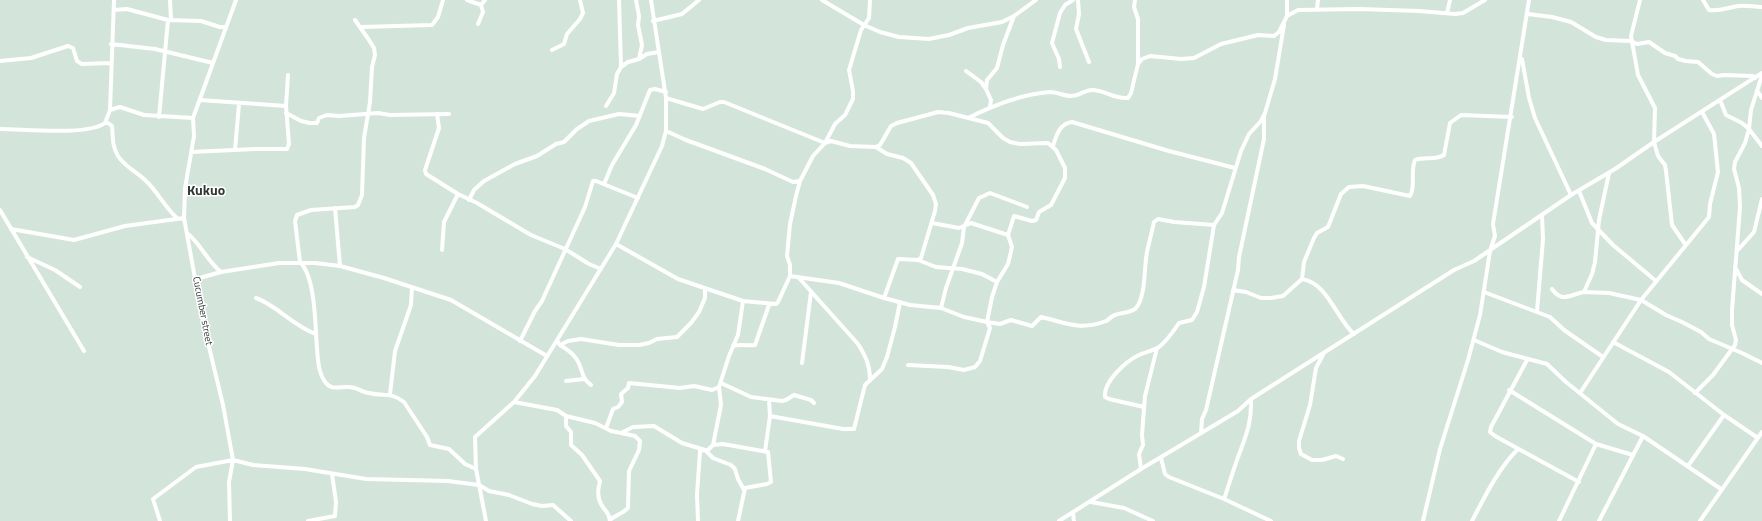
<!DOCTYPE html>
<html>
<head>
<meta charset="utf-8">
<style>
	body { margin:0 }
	canvas { display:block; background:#d3e4db }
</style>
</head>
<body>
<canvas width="1762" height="521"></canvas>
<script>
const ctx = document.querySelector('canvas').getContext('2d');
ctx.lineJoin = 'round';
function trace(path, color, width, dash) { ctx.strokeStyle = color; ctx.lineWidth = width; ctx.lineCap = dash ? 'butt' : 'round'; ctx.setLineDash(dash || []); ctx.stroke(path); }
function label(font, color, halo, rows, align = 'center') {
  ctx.font = font + ' "Titillium Web",sans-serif'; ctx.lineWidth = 3; ctx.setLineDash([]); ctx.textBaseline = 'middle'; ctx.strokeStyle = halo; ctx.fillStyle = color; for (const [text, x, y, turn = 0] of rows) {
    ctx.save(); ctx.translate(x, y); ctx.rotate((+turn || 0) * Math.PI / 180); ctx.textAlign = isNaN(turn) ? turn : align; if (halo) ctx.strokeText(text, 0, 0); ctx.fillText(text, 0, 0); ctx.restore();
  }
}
trace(new Path2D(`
	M170 0 171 20
	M467 0 481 5 485 0
	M619 0 621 67
	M636 0 639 16 638 25 642 45 639 59
	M822 0 864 25 880 32 899 37 929 39 949 35 968 28 1002 22 1014 16 1036 0
	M1078 0 1079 14 1076 29 1089 62
	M1135 0 1134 7 1138 19V64
	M1640 0 1631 36 1638 75 1655 108 1654 142 1658 156 1665 165 1666 171 1672 225 1685 244
	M1703 0 1709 10C1720 12 1728 7 1739 6 1746 5 1754 7 1762 7
	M1317 9 1318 0
	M114 10 127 9 168 20 201 21 220 27H226
	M1447 13 1450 0
	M1528 14 1552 17 1571 22 1596 37 1606 40 1631 41 1637 44 1649 42 1665 53 1675 56 1678 59 1686 61 1698 62 1712 74 1717 76 1724 75 1753 76 1755 78
	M1287 16V0
	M355 20 369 40 374 48 375 55 372 67 370 102 364 138 362 195 358 205 355 207 311 210 297 215 295 221 300 262C316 278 315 326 317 348 318 360 318 373 326 383 332 391 341 386 349 387 356 387 362 392 369 393 384 397 390 391 404 402L427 437 430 445 449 449 465 464 476 469
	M653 21 682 14 699 0
	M478 24 483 12 481 5
	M361 27 432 25 438 17 443 0
	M111 44 155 49 213 63
	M552 50 564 44 567 34 580 19 583 13 580 0
	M1522 59 1529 98 1535 118 1571 195
	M0 61 31 58 68 46 73 48 77 61 82 64 111 63
	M1060 67 1059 59 1052 43 1060 13 1065 5 1073 0
	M966 71 981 82 986 89
	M1758 92 1762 98
	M666 98 703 109 720 102H724L825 143 835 124 845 115 853 99V91L849 70 861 30 869 18 870 0
	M200 100 286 106
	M1720 100 1726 115 1742 123 1749 129 1762 146
	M606 106 614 93 617 74 621 67 628 62 639 59 647 54 659 52
	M990 107 991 100 986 89 987 80 997 68 1003 45 1014 16
	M110 110 114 0
	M286 113 301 121 310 123H317L319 118 327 115 339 116 378 113 390 115 449 114
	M437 114 439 128 425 170 426 174 458 194 477 203 531 235 565 249 589 264 601 269
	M159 117 168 20
	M193 118 236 0
	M968 118C994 105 1021 94 1050 92 1057 92 1064 96 1071 96 1079 96 1085 90 1092 90 1105 90 1113 99 1128 98L1131 93 1138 64 1142 59 1150 56 1181 59 1194 58 1221 44 1258 35 1274 36 1279 32 1287 16 1298 10 1359 9 1419 11 1455 14 1463 13 1485 0
	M105 123H108L112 126C113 137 112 146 118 156 125 167 137 172 146 181 158 192 165 208 178 219
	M0 129C24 129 87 136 105 123L110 110 120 107 144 115 193 118 194 136 185 188 184 218 203 322 223 405 233 460 253 465 305 469 366 479 448 481 479 485 489 491 509 495 532 504 542 506 553 505 571 521
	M666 131 686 140 765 169 793 182 800 181
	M1053 146C1056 136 1060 123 1072 122L1169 151 1235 168
	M876 147 887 154 903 158 911 163 933 195 936 204 935 211 921 258 918 260 898 259 884 298
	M235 150 239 104
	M191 152 255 149H287L289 144 286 106 288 75
	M604 184 612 165 636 125 650 90 655 89 666 92
	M1579 191 1592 223 1613 245 1656 281
	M469 200 474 190 484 181 515 164 537 156 556 144 564 142 577 129 589 121 619 114 640 116
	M335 208 340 266
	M0 210 84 351
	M11 229 74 240 125 226 184 218
	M187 233C201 244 207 261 221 272
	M616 244 678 279 743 301 776 304 778 302 790 276V265L787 256 790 224 796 196 800 181 813 156 825 143 831 141 850 146 876 147 880 145 891 126 897 123 938 112 949 113 988 123 1003 138 1010 142 1020 144 1048 143 1056 150 1065 168V178L1051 205 1039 212 1036 220 1032 221 1014 216 1008 235
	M442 250 444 222 458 194
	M1737 251 1754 232 1762 199
	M27 257 55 270 80 287
	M918 260 936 267 962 269 982 274 997 282
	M1735 267 1742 280 1762 294
	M790 276 839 283 884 298 910 305 941 308 964 317 987 322 1000 324 1011 320 1032 326 1041 317C1067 323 1080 331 1106 321 1109 320 1110 317 1113 316 1120 312 1130 314 1136 308 1146 297 1144 266 1147 252 1149 242 1152 232 1154 222L1158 219 1174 222 1214 225
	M799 278 858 344C865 355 870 365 870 379
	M196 279 221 272 279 263H315L340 266 384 278 451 300 547 356
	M1302 279 1304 262 1314 238 1317 233 1328 227 1341 194 1349 187 1363 186 1410 196C1416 187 1410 171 1415 160 1424 156 1435 161 1444 155L1450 123 1461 115 1512 117
	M1552 289C1562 303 1569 295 1584 292L1592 274 1595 262 1599 220 1609 173
	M1233 290 1246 292 1261 298H1271L1283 296 1302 279C1328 283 1337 320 1354 334
	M1484 292 1550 317 1564 330 1603 357
	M1584 292 1609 293 1641 300 1666 315 1682 322 1701 332 1709 339 1742 353 1762 363
	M256 298C278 306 293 326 316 334
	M941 308 946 288 962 243 964 227 979 198 990 193 1027 207
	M1537 311 1543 239 1542 215
	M1474 340 1502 352 1547 364 1566 382 1618 424 1643 436 1721 489
	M520 341 535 311 542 301 585 207 593 181H596L638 198
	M557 341 560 345 568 341 581 339 619 345H639L649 343 657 339 677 337 691 323 699 312 705 298V289
	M1613 342 1669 372 1724 415 1758 438
	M560 345C565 348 571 352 575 357 583 366 580 378 591 385
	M733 346C741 344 747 346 755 345L769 305
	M1324 353 1316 368 1310 405 1299 441V448L1301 454 1312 460H1322L1336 456 1343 459
	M1527 360 1491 427 1490 432 1495 436 1579 482
	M802 363 811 292
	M908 365 948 367 964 370 975 367 980 361 990 328 987 322 992 297 997 282 1008 264 1012 247 1008 235 971 223 959 228 932 223
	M566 381 584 379
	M721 383 751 397 782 401 786 400 794 395 811 400 814 403
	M1509 390 1596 444 1633 455
	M1580 393 1641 300 1709 217 1710 204 1718 172 1714 134 1702 112
	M1695 393 1713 375 1735 345 1736 340 1732 325V310L1740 207 1739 188 1734 169 1735 162 1745 143 1749 129 1751 110 1762 75
	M390 394 395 351 411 305 412 287
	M514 402 557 410 566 416 595 423 611 431 621 433 633 427 654 426 682 443 705 450H708L713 445 723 444 768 452 771 482 767 484 745 488 738 521
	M1144 407 1109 399 1105 397C1103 382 1126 361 1139 355 1145 352 1153 351 1159 347 1167 341 1173 332 1179 323L1192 320 1197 312 1204 287 1214 225 1222 213 1241 151 1249 134 1261 121 1265 113 1275 79 1284 25
	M566 416V426L571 432V445L582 455 600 481C598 488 597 497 601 504 605 512 609 511 610 521
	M770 416 843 429H854L865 385 882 369 887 357 895 327 900 302
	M606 428 613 409 618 407 622 402 621 394 628 388 629 383 680 388 694 386 712 390 719 387
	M1201 433 1202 419 1206 410 1238 270 1239 257 1264 139V115
	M713 445 721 405 719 387 729 356 738 335 743 301
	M765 451 770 416 769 400
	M1161 458 1165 474 1169 477 1224 499 1271 521
	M1688 466 1724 415
	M1141 469 1139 454 1143 445 1142 435 1145 396 1157 348
	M1224 499C1228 488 1231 477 1235 466 1243 441 1252 428 1251 399
	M1091 502 1124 508 1153 521
	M1073 513 1074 521
	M610 520C615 515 621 515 628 508L629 471 639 450 640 441 635 436 621 433
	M160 521 153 499 196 467 233 460 229 482 230 521
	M308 521 335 516 336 502 332 474
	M486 521 476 469 475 437 514 402 535 376 616 244 662 146 666 131V98L651 0
	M698 521 697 495 700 451 705 450 713 458 731 465 735 469 738 479 744 490
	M1059 521 1141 469 1238 411 1251 399 1454 270 1474 261 1571 195 1615 169 1654 142 1762 73
	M1423 521 1440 449 1468 360 1480 315 1490 251 1495 236 1493 224 1529 0
	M1472 521C1485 496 1498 469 1518 449
	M1559 521 1596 444
	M1599 521 1643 436
	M1700 521 1762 432`), '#fff', 4);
label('10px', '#313734', '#fff', [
	["Cucumber street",202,311,79]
]);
label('bold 14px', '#313734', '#fff', [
	["Kukuo",206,192]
]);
</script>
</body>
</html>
